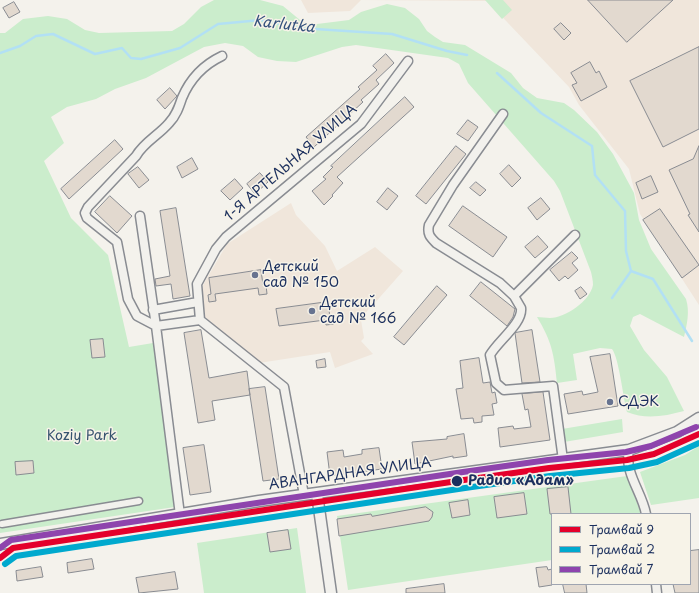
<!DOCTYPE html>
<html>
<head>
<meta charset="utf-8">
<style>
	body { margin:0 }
	#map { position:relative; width:699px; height:593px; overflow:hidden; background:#f4f2ec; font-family:"Playpen Sans",sans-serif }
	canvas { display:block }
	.legend { position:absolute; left:551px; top:513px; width:140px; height:72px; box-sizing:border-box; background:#f7f3e8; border:1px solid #9fa5b1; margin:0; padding:5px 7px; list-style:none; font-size:12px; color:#1b2f5e }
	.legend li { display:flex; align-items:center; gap:8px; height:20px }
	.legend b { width:20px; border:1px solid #9fa5b1 }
</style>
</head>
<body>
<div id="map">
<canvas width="699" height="593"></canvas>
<ul class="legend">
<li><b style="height:5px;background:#e4002b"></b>Трамвай 9</li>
<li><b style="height:5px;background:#00a9ce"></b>Трамвай 2</li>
<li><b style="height:5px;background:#8e44ad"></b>Трамвай 7</li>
</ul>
</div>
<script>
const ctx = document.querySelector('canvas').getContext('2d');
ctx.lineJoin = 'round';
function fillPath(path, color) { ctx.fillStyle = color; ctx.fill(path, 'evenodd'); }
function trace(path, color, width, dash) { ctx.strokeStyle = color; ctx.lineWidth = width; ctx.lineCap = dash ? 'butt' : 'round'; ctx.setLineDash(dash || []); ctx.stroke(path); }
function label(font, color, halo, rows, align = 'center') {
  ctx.font = font + ' "Playpen Sans",sans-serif'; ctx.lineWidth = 3; ctx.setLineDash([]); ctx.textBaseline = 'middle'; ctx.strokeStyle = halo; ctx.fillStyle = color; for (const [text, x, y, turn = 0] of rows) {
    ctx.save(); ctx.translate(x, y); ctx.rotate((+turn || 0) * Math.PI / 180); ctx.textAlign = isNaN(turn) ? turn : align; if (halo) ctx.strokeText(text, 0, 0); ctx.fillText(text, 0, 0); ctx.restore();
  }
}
fillPath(new Path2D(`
	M301 0H699V305L640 214 629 169 579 105 569 87 487 1 361 0 350 11 308 13Z
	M291 203 296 215 325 246 337 271 375 247 403 271 373 305 372 304 361 320 364 338 361 341 373 354 335 368 330 352 259 363 205 317 203 303V285L227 244Z`), '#f0e6db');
fillPath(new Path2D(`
	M214 0H260L283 6 300 20 309 25 349 20 361 12 387 4 405 8 419 19 427 31 435 37 443 42 465 45 511 73 523 88 537 98 564 103 574 110 597 132 613 154 634 193 639 220 651 249 686 299C690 312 687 324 684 337L640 314 633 317 630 326 644 350 667 377 684 411C665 416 646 420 627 412 623 397 619 358 612 349L600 348 573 354 577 380 557 383C554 354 552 342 537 317 541 317 546 318 550 318 565 318 590 301 593 285 593 281 592 276 591 272L560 191 554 181 468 83 459 64 448 58 356 45 342 47 296 62 277 61 258 57 243 46 225 43 204 47 146 78 115 89 96 99 67 107 51 117 64 143 44 161 71 218 108 255 129 347 153 343 175 507 0 533V33H5L23 19 48 16 67 19 85 30 99 33 172 31 184 24 201 7Z
	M485 0H503L512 10 502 19Z
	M622 419 623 432 564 442 562 429Z
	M699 446V498L651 505 640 472 685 455Z
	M627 476 641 514H552V560L348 590 337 516Z
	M297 528 306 593H204L197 543Z`), '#cbedcc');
trace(new Path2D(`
	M0 53 20 46 36 36 53 34 95 54 122 48 131 58 141 59 180 48 218 24 261 20 300 28 392 34 447 51 467 55
	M497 73 541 113 592 146 595 175 625 211 626 251 631 271 653 279 692 341
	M612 298 631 271`), '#b2e0f4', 2.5);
const building = new Path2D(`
	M588 0H673L627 42Z
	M14 2 20 12 9 18 3 8Z
	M561 23 571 33 564 40 554 29Z
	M699 47V129L663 147 630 81Z
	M386 54 394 63 376 80 379 84 361 100 363 102 314 147 306 137 360 89 358 87 377 70 373 66Z
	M590 62 596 73 599 71 607 87 581 101 572 85 577 83 571 73Z
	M170 88 177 96 165 109 157 100Z
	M405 97 414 107 337 177 343 183 332 195 333 196 324 205 312 191 326 179 323 177 333 167 331 166Z
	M468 120 478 127 468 141 457 134Z
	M115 140 123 149 69 199 61 189Z
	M456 146 466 154 426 204 416 196Z
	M699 146V232L688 215 690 214 669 170 693 159Z
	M192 158 198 169 182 178 177 167Z
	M509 165 521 178 512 187 500 174Z
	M138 167 149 180 139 188 128 174Z
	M260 173 268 182 255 194 247 184Z
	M651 176 658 192 642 199 636 183Z
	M235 179 243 188 230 200 221 191Z
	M476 182 486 190 480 196 470 188Z
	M388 188 398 196 387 210 377 202Z
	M110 196 132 216 117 233 95 212Z
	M541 198 550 209 537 220 528 208Z
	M463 206 507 237 493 257 449 226Z
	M176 208 190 296 173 299 171 284 156 286 155 279 170 276 160 211Z
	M660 209 699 265 682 278 643 220Z
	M538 236 548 247 535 258 525 247Z
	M572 252 578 258 572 263 578 270 568 279 565 276 559 281 550 270Z
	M261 270 263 285H266L267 294 259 295 258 288 215 294 216 301 209 302 208 295 211 294 209 278Z
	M481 282 515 309 513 317 507 326 470 296Z
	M437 286 447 295 404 345 394 337Z
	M581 287 587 294 580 299 575 291Z
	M328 302 330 318 333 317 334 324 326 325 325 320 279 326 276 309Z
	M201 330 209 378 247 371 250 395 212 401 215 420 198 423 184 333Z
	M532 330 540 382 522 383 515 333Z
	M103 339 105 357 92 358 90 340Z
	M610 354 618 406 568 414 564 394 582 391 583 395 598 392 590 357Z
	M479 358 483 383 490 382 492 393 495 392 497 403 492 404 494 415 482 416V422L474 423 473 418 461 419 456 389 463 388 460 361Z
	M325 359 326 367 317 368 316 361Z
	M265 387 279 479 263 481 249 389Z
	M543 392 550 440 500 447 498 428 513 426 514 429 531 427 528 409 525 410 522 394Z
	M464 434 467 456 453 458V456L415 464 412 442 447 439V437Z
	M204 445 211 492 190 495 183 448Z
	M379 448 382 469 330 476 327 452 343 450 344 457 362 454V450Z
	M33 461 34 473 16 475 15 462Z
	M568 487 571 514H550L547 489Z
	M524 493 527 514 497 518 494 497Z
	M468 500 470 515 452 518 449 503Z
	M426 507 433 512 432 517 429 521 339 536 337 519 371 514 372 516Z
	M288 530 291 549 270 552 267 533Z
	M699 550V593H675L673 584H690V551Z
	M92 559 94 569 68 573 67 563Z
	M41 567 43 577 17 581 16 571Z
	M547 567 548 570 552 569V585L539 587 536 568Z
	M175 572 178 589 139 593 136 578Z
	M444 584 445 593H406V589Z
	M563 584H586L587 593H565Z`);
fillPath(building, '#e2d9cf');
trace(building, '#898c92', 1);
const pedestrian = new Path2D(`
	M2 524 139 501`);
const minor = new Path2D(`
	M222 56C203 65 190 79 182 98 179 107 176 116 169 123 159 135 144 142 136 156L88 207 85 213 87 218 117 242 128 299 137 316 156 326 200 320 197 284 216 249 226 237 361 124 408 61
	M503 114 453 185 429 225C427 234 430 237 436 243L500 283 514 296 521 308C523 323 498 341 490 355L496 383 504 390 553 386 563 460
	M140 216 156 326 180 515
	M514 296 575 235
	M153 310 198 302
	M200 320 284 387 304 495
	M629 450C624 473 642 492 646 514
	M656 584 657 593`);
const tertiary = new Path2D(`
	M317 494 331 593
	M0 544 259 501 629 450 677 432 699 418`);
trace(pedestrian, '#898c92', 9);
trace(minor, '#898c92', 11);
trace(tertiary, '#898c92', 13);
trace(pedestrian, '#f2f1ed', 6);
trace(minor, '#f2f1ed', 8);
trace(tertiary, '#f2f1ed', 10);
trace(new Path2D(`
	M0 558 13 548 464 480 549 468 627 460 654 454 699 434`), '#e4002b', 6);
trace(new Path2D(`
	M5 564 16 556 465 488 550 476 629 468 657 462 699 443`), '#00a9ce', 6);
trace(new Path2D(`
	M0 548 11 540 463 472 548 460 626 452 651 446 696 427`), '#8e44ad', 6);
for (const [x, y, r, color] of [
	[255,275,4,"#677390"],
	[312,311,4,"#677390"],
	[610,402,4,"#677390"],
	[457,481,6,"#1b2f5e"]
]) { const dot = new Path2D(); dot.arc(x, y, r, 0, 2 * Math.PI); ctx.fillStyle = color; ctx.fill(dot); trace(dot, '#f7f3e8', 1.5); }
label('14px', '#1b2f5e', '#f7f3e8', [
	["1-Я АРТЕЛЬНАЯ УЛИЦА",291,163,-41],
	["АВАНГАРДНАЯ УЛИЦА",350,474,-8]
]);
label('14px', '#1b2f5e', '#f7f3e8', [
	["Детский",263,267],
	["сад № 150",263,283],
	["Детский",320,303],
	["сад № 166",320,319],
	["СДЭК",618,402]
], 'left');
label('14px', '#37546f', '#f7f3e8', [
	["Koziy Park",82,436]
]);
label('bold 14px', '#1b2f5e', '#f7f3e8', [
	["Радио «Адам»",468,481]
], 'left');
label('italic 15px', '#34517d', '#f7f3e8', [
	["Karlutka",284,25,6]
]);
</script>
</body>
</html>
